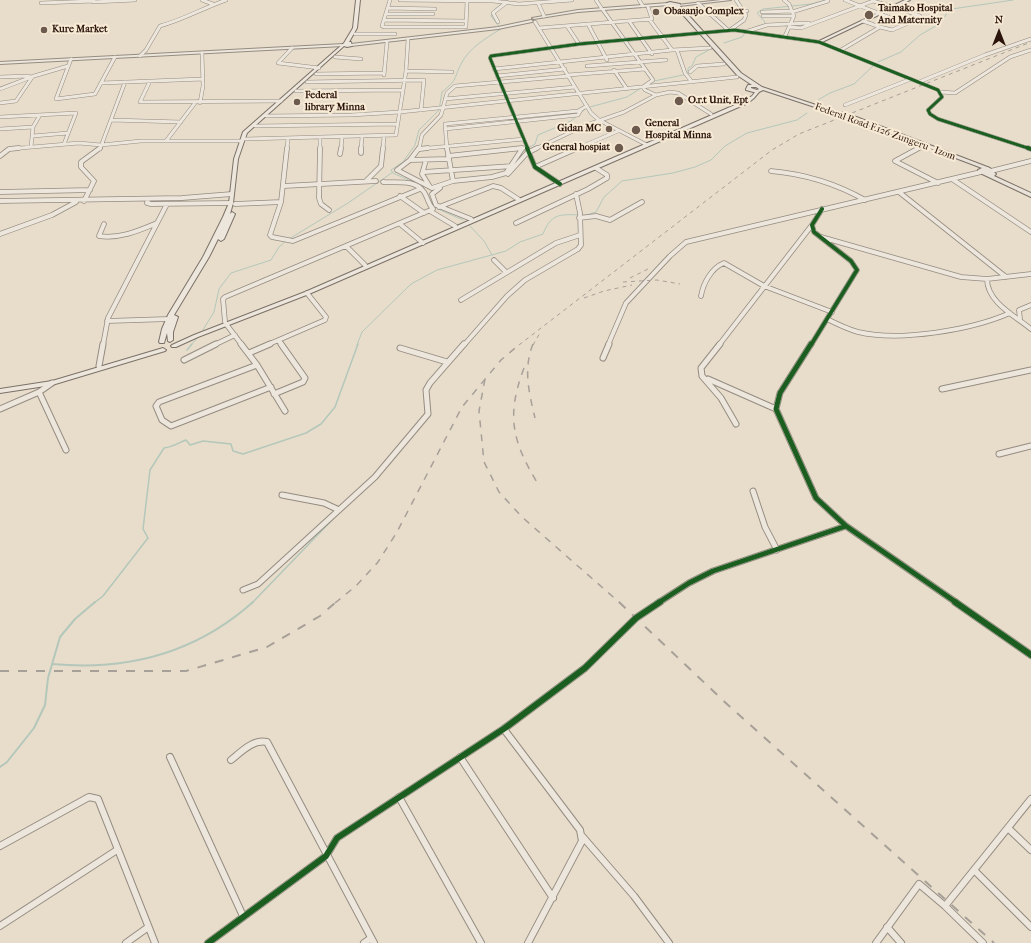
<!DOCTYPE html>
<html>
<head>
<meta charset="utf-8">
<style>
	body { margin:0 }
	#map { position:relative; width:1031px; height:943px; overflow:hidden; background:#e8ddcb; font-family:"IM FELL French Canon",serif }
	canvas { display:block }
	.north { position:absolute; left:979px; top:12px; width:40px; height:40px; -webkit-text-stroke:3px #f8ebd5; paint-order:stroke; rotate:0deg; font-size:11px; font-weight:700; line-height:16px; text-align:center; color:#2b140b }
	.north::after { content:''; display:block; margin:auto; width:14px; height:18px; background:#2b140b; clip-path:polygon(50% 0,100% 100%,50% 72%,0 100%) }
</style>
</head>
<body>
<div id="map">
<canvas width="1031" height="943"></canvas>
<div class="north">N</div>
</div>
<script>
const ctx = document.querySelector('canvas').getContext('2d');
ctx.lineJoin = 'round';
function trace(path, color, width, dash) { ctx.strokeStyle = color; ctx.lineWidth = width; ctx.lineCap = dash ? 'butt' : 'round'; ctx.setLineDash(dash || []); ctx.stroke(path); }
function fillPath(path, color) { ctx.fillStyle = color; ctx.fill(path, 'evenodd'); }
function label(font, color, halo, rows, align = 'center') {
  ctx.font = font + ' "IM FELL French Canon",serif'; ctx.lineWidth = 4; ctx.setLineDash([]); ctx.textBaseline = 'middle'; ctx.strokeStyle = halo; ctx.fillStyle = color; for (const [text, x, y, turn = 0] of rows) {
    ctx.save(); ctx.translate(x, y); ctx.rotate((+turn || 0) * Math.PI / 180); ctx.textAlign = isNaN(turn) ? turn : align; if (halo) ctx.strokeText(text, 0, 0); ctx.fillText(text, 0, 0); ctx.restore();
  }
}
trace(new Path2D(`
	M764 25 765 22 757 13 763 9 811 4 826 0
	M751 29 761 25
	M724 43 742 37 745 33
	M878 62 901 52 920 35 941 23 947 13 952 9 1013 0
	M654 81 688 74V68L692 66 696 57 709 50
	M818 100 830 93 854 84 873 66
	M590 107 627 97 641 88
	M518 161 523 151 535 144 538 135 571 121 585 109
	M415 183 393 173 391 170 403 162 415 145 419 130 439 110 442 92C458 79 453 80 461 64 469 48 486 38 501 29L491 16 495 9 507 0
	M422 187 427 193
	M431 202 438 209 463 220
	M583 216 596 212 604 197 622 181 673 173 695 167 711 160 725 146 747 133 797 120 807 113
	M470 226 484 241 492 255
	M289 239 348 203 393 172
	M201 333 214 312 219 289 231 273 271 260 279 247 286 241
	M191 345 199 336
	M357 345 362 332 411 284 437 270 506 251 520 242 543 234C551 214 559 214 579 215`), '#b3c7ba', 1);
trace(new Path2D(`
	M187 350 192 344
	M94 603 103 596 148 538 143 529 150 470 164 448C173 447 178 443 186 440L190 445 203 441 231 444 233 451 243 454 306 433 321 424 335 407 358 344
	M252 603 334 518`), '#b3c7ba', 1.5);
trace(new Path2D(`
	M52 664C127 671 196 653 253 602
	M0 767 7 762 34 728 45 705 48 678 60 637 75 619 95 602`), '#b3c7ba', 2);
const minorFar3 = new Path2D(`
	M202 0 213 4
	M390 0 382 26 384 27H466L467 1
	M400 0 493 1 519 4 572 0
	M596 0 602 9
	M639 0 643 6
	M784 0 789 4 794 16 785 36
	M845 0 906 24 892 30 880 27
	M93 2 135 0
	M41 3 94 1
	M538 3 544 16
	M698 3 728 30
	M895 7 920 16 906 24
	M388 8 435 9
	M603 10 653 80 643 87 645 90 656 95
	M762 12 792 11
	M792 12 828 1
	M386 14H433
	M710 15 747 11
	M763 16H794
	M649 19 672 50
	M384 20 465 21
	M629 21 652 54
	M498 22 493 13 507 2
	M535 22 591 113 599 120 647 145
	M588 24 607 60
	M567 26 579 44
	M790 27 801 28 873 1 894 7
	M539 28 652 19 648 7
	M730 30 744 20 746 15 736 0
	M748 31 767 25 809 23
	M355 34H395
	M292 48 278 63 319 68
	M677 50 685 73 692 82
	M841 50 880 27 863 21
	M140 56 146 50 160 26C183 20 203 8 226 0
	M335 57 361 59
	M71 59 56 99 95 94 115 57
	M587 66 666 60
	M494 69 672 50 710 48
	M614 70 627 89
	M406 71 452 72
	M690 72 697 66 724 64
	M316 74 384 73
	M384 75 387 42
	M568 75 645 69
	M497 76 565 69
	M0 77 29 76
	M150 81 140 102 281 101
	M307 82 424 80 421 110
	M919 82 985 55 1031 39
	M102 83 203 79
	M0 89 34 76 68 66
	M296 91 403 90
	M940 92 955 93 1010 57 1031 50
	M445 99 575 87
	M0 103 16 101 33 76
	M200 103 203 86 202 53
	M845 105 911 79
	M266 116 351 115 400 112 737 77
	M0 117 76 113 64 144
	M111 120 181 122
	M255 126 398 124
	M33 127 40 115
	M0 129 33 127 31 147
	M445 129 578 115 581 110
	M33 136 68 133
	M245 139 396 135 406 71 408 40
	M166 141 195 103
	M9 149 79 143 101 145 141 141H241
	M100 149 125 82
	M287 149 288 138
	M320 149V138
	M341 149 342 137
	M361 149 362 137
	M383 149 384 136
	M419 149 524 139
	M419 149 422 135 441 115 447 93 455 86 569 76
	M447 149 445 124 578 111 587 106
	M513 149 524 148
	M528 149 490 58 491 56 579 44 734 30 819 42 938 90 942 97 928 110 930 114 938 119 1031 149
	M535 149 584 126 624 112 656 95 670 92 678 93 711 114
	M576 149 618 131
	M917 149 921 147`);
const minorFar2 = new Path2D(`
	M287 148 281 202 270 235 272 237 293 241 420 189
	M320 148 319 198 321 204 329 210
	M419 148 410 160 397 170 432 188 453 181 492 177 506 173 522 149
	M447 148 453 181
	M527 148 535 167 560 184
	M919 148 895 161 938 183
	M1028 148 1031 149
	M419 149 428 148
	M361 153V148
	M340 154 341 148
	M0 156 9 149 19 148
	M448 156 522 148
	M410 160 448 159
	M426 160 422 174 430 187
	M535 167 578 148
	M771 171C805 174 835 183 865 200
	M991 171 1031 161
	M424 172 513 166
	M508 174 527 153 537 148
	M952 179 1031 232
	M366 181 381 166 383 148
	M284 186 376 181
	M440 188 432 194 436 205 471 219
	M0 192 90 190
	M899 192 1006 277
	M400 196 424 213
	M148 199 147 203 151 204 231 203
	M0 201 182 198 232 194
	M84 201 94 181 81 167V162L100 148
	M235 204 281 202
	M439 207 493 186 501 188 518 199
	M430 211 455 226
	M579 218 596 216 610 220 642 202
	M516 223 588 189 607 178V175L596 168
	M104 224 99 236C120 239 138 231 157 223
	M400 224 423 243
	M0 234 52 215 76 202
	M821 237 961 277 987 279 1031 274
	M346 246 365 265
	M494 260 506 272
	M987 279C987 302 1015 316 1031 329
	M701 296C703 284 711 268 724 263L764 286 832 312
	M461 300 556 243 580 235
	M827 319C837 324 847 329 858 332 900 342 971 330 1010 313
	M1020 319 1019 310 1031 305
	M107 321 169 319
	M225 322 223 299 225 297 433 209C428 204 428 198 424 192 415 179 397 183 383 182
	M226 324 242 345
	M279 341 282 345
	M103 345 108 318 167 204
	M214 345 235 335
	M267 345 325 320 326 317 307 293
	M464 345 507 296 525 280 578 249 581 245 580 213 576 194
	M608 345 626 303 670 256 686 242 981 172
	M719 345 812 225
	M811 345 857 270 851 261 814 232 812 225 822 209`);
const minorFar1 = new Path2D(`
	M241 344 257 365 285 411
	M720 344 701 368 702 376 721 398 736 424
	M811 344 780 393 776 409 816 498 846 526 957 603
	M400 348 447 362
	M249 353 270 344
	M603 358 609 344
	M184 360 216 344
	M257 365 159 402 156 406 162 420 171 426 271 387
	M99 366 103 344
	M708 379 776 409
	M942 389 1031 370
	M39 392 66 450
	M274 394 303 382 305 378 281 344
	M0 409 39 392 52 383
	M999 454 1031 446
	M753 491 765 527 777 550
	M282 495 324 503 339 510
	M243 590 258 584 375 477 428 414 426 390 430 383 464 344
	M658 603 689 583 713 571 846 526`);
const minor = new Path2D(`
	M955 602 1031 655
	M505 728 506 732 580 830 582 841 528 943
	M170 757 243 916
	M460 757 553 898
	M231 760C241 752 253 739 267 742L374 943
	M399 797 481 943
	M1008 828 1031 850
	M582 836 634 896 669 943
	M0 846 89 797 98 799 155 943
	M974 870 1031 927
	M945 906 1031 799
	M0 926 117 850
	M887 927 901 943
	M126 943 147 928
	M208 943 326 856 337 838 505 728 585 668 636 618 660 602
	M364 943 371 938
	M876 943 919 884 945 906 983 943`);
const tertiary = new Path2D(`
	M721 0H731L679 6 677 5Z
	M668 3 669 5 578 12 534 19 532 18 578 10Z
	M531 20 533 21 532 22 498 29 351 46 349 45 351 44 498 27Z
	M344 44 345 45 343 46 0 64V62Z`);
const secondary = new Path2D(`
	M356 0H360L357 28 349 42H351L352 46 347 47 344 46 247 133 238 159 233 203 230 214 232 212 235 214 224 239 221 241 218 239 225 225 209 257 174 315 178 317 173 332V340L170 342 168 341 167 333 164 343H160L159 342 162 329 168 315 203 257 223 217 229 203 234 159 243 132 344 43 353 28Z
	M905 0H910L820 43 817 42Z
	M756 91 759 92 754 98 748 103 309 294 198 337 176 347H172L171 346 172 345 194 335 305 292 744 101 752 96Z
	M163 348 166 350 165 351 52 385 0 393V389L52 381Z`);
const primary = new Path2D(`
	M670 2 680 4V6L741 73 762 87 843 114 839 115 763 90 757 93 746 90V89L748 85H752L737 75 676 7H670L667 5V3ZM751 87H756L759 89 757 90 751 88Z
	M847 115H851L990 168 996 174 994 176 1031 193V197L978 172V170L982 168 847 117Z`);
trace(minorFar3, '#958c81', 4);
trace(minorFar2, '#958c81', 5.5);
trace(minorFar1, '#958c81', 7);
trace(minor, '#958c81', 8);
trace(tertiary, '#958c81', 2);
trace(secondary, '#7b7167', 2);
trace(primary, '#7b7167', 2);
trace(minorFar3, '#ece6dd', 3);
trace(minorFar2, '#ece6dd', 4);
trace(minorFar1, '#ece6dd', 5);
trace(minor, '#ece6dd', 6);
fillPath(tertiary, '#ece6dd');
fillPath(secondary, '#ece6dd');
fillPath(primary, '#e8e2d8');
trace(new Path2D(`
	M630 278 648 269
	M623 282 657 280 680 284
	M584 298 604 291 632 285
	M519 345 772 150 799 134 1031 42
	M533 345 540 333`), '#a7a098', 1, [4, 4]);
trace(new Path2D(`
	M533 344C523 369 529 393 535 418
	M524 368C506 416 512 441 538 484
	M485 379 479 411 484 462 499 492 522 517 620 603
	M335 603 356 586 378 562 397 532 462 407 501 360 520 344`), '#a7a098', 1.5, [7, 7]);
trace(new Path2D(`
	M619 602 728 705 994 943
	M0 671H186L267 647 320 616 336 602`), '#a7a098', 2, [9, 9]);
const primaryBridge = new Path2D(`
	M841 114 849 116`);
trace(primaryBridge, '#7b7167', 5.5, []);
trace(primaryBridge, '#e8e2d8', 4.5);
trace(new Path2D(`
	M528 149 490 58 491 56 579 44 734 30 819 42 938 90 942 97 928 110 930 114 938 119 1031 149`), '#1b5e20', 3);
trace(new Path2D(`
	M527 148 535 167 560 184
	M1028 148 1031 149
	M811 345 857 270 851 261 814 232 812 225 822 209`), '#1b5e20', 4);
trace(new Path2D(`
	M811 344 780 393 776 409 816 498 846 526 957 603
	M658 603 689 583 713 571 846 526`), '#1b5e20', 5);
trace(new Path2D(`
	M955 602 1031 655
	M208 943 326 856 337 838 505 728 585 668 636 618 660 602`), '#1b5e20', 6);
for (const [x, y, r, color] of [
	[656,12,4,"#6d5a4e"],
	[869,15,5,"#6d5a4e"],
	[44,30,4,"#6d5a4e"],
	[679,101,5,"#6d5a4e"],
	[297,102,4,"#6d5a4e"],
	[609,129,4,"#6d5a4e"],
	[636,130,5,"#6d5a4e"],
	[619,148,5,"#6d5a4e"]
]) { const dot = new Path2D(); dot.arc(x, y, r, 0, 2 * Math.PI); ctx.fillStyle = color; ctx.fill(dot); trace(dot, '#f8ebd5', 1.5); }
label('bold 10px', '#2b140b', '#f8ebd5', [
	["Taimako Hospital",878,9],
	["And Maternity",878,21],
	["Obasanjo Complex",664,12],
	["Kure Market",52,30],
	["Federal",305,96],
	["library Minna",305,108],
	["O.r.t Unit, Ept",688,101],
	["General",645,124],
	["Hospital Minna",645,136],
	["Gidan MC",601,129,"right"],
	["General hospiat",610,148,"right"]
], 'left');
label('10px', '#2b140b', '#f8ebd5', [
	["Federal Road F.126 Zungeru - Izom",885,132,20]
]);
</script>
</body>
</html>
